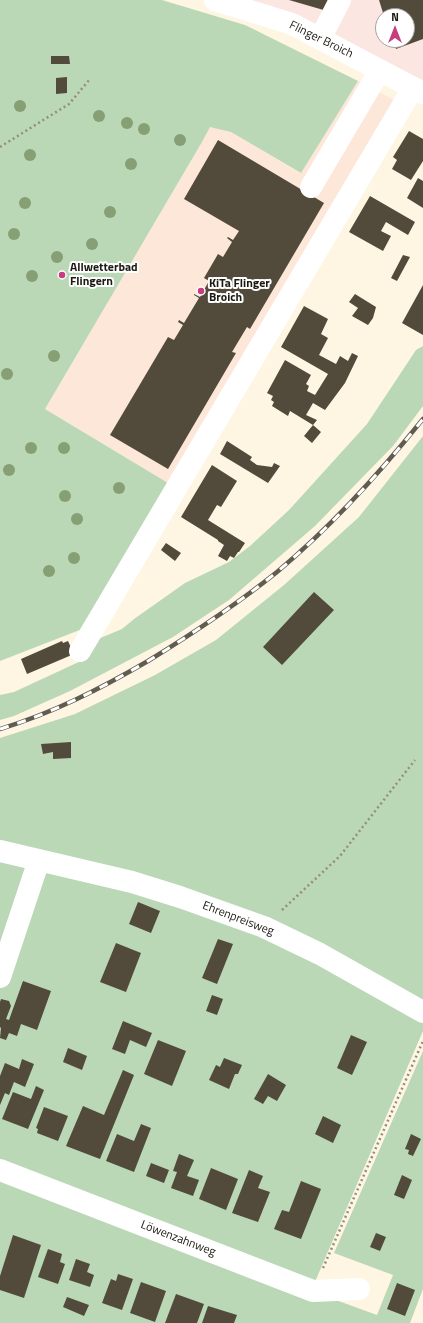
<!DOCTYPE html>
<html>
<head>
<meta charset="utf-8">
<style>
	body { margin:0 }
	#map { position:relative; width:423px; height:1323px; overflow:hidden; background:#fef5e2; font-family:"Titillium Web",sans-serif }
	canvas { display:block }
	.north { position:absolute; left:375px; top:8px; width:40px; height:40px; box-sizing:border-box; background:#fff; border:1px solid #a5a3a1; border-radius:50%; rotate:0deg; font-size:11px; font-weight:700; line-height:16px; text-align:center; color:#1d1a13 }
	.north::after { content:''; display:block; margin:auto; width:14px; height:18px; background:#c43e81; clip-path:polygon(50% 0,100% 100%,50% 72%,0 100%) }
</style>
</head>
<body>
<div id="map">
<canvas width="423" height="1323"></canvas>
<div class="north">N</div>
</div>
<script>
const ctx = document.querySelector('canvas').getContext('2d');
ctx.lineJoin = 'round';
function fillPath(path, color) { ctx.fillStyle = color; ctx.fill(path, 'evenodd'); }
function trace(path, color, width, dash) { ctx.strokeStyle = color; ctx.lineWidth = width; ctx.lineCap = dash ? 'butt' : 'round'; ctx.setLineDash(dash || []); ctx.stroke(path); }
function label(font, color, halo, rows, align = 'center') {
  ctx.font = font + ' "Titillium Web",sans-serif'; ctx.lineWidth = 4; ctx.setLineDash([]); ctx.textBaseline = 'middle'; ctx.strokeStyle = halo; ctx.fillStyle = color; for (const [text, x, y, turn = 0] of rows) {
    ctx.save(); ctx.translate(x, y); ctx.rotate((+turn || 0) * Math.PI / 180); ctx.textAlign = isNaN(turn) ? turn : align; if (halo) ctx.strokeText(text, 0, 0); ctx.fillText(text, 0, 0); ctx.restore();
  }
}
fillPath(new Path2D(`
	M246 0H423V83ZM383 16H407V40H383Z`), '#fbe6e2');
fillPath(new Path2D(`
	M358 81 398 102 173 486 45 409 202 142 210 126 231 132 300 173Z`), '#fce7d8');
fillPath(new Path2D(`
	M0 0H162L245 25 358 81 301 173 231 132 210 127 202 142 45 409 173 486 90 626 0 661Z
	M423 346V406L393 446 315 526 229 600 173 637 70 691 14 716 0 720V695L14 692 83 660 91 642 122 629 134 619 185 583 229 562 250 546 289 510 367 424 416 350Z
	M423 436V1007L319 947 0 847V738L75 714 155 675 216 640 284 585 359 517Z
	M0 854 245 925 423 1021V1031L311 1291 377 1315 393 1275 334 1253 423 1051V1289L410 1323H0Z`), '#bad8b6');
fillPath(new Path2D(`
	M289 0H330L327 11Z
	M379 0H423V39L396 49 393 40H407V16H384Z
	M51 56H69L70 64H51Z
	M67 77V93L56 94V78Z
	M409 131 423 139V161L411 180 392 169 397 160 393 157Z
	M218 140 324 203 250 329 247 327 232 352 236 353 168 469 110 435 168 337 174 340 183 325 178 322 179 320 184 323 199 298 194 295V294L200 297 209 281 204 278 218 254 223 257 232 242 227 238 228 237 233 240 239 231 184 199Z
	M418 178 423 181V208L407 198Z
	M370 196 415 222 408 235 386 222 381 231 391 236 383 251 349 232Z
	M403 255 410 257 397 281 391 278Z
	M423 285V335L402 323Z
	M355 294 376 307 373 318 368 325 352 316 358 308 349 302Z
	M304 306 328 319 321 334 328 338 319 355 336 364 340 356 348 361 352 353 358 356 345 383 325 410 313 403 306 415 317 420 313 425 321 432 312 443 304 436 313 425 290 411 288 416 272 406 274 402 271 400 273 396 267 393 285 360 311 375 306 384 309 386 307 391 315 395 328 374 281 347Z
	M227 441 252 457 250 460 257 465 272 467 274 463 280 466 268 483 220 454Z
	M212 465 237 481 221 507 217 505 208 520 245 543 239 552H238L234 558 230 556 227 561 218 556 224 545 218 541V540L181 517Z
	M166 543 181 553 175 561 161 550Z
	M314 592 334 610 282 665 263 647Z
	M62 641 63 643 68 641 74 654 27 674 21 659Z
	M71 742V758L53 759V752L43 754 41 744Z
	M138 902 160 911 151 933 129 924Z
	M218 939 233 944 217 984 202 978Z
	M116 943 141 953 126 992 100 982Z
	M23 981 51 991 37 1030 21 1024 17 1036 9 1033 6 1040 0 1038 1 1028 0 1027V1002L1 999 9 1001 11 1006 6 1019 9 1020Z
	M212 995 223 999 217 1015 206 1011Z
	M123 1021 152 1033 146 1047 130 1040 125 1054 112 1049Z
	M351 1035 367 1042 352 1075 337 1068Z
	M158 1040 186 1051 172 1086 144 1074Z
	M68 1048 87 1056 82 1070 63 1062Z
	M224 1058 242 1065 238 1074H235L229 1089 209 1080 216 1065 220 1067Z
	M22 1059 34 1064 25 1087 14 1082 9 1095 5 1093 0 1105V1076L5 1063 19 1069Z
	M123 1070 134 1075 100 1159 66 1146 83 1106 104 1115Z
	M268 1074 286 1085 277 1101 268 1096 263 1104 254 1099Z
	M36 1086 44 1090 28 1129 2 1119 13 1092 31 1099Z
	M44 1107 68 1116 58 1141 37 1133 38 1129 36 1128Z
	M323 1116 341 1125 333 1143 315 1134Z
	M141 1124 151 1128 134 1172 106 1161 117 1134 134 1141Z
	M411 1134 421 1139 413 1156 408 1154 409 1150 405 1149Z
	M179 1154 194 1160 187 1176 199 1180 193 1196 171 1188 177 1172 173 1171Z
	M151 1163 169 1170 164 1183 146 1176Z
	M211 1168 238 1179 226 1210 199 1199Z
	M249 1170 263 1176 258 1188 270 1192 258 1222 232 1213Z
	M402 1175 412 1180 404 1199 394 1195Z
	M301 1181 321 1189 301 1239 274 1229 282 1210 289 1212Z
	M376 1233 386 1237 380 1251 370 1247Z
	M13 1235 41 1245 24 1298 0 1290V1276Z
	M48 1249 62 1254 60 1262 65 1264 58 1284 38 1277Z
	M76 1259 90 1264 87 1272 94 1275 90 1287 69 1280Z
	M118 1274 133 1279 122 1310 102 1303 111 1279 116 1281Z
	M141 1282 166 1291 155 1322 130 1313Z
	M397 1283 415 1290 405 1316 387 1309Z
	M176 1294 204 1304 197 1323H165Z
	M67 1297 89 1305 84 1316 63 1307Z
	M208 1306 237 1315 234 1323H202Z`), '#524a3b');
trace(new Path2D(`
	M0 147 69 104 90 79
	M282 910 340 856 415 760
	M323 1268 423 1041`), '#948e80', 2.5, [2, 3]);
trace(new Path2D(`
	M215 0 292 24 423 93
	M320 39 340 0
	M311 187 380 70
	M80 651 413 88
	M0 851 132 882 180 897 264 927 320 954 423 1012
	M0 977 39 860
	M0 1170 313 1291 359 1289`), '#fff', 22);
const rail = new Path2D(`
	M0 729C53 713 100 689 148 661 192 634 236 605 277 572 331 527 379 474 423 419`);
trace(rail, '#605c51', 4.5);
trace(rail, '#fff', 3, [9]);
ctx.fillStyle = '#869f75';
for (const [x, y] of [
	[20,106],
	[99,116],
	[127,123],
	[144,129],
	[180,140],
	[30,155],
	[131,164],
	[25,203],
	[110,212],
	[14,234],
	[92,244],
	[57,257],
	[32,276],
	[54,356],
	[7,374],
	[31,448],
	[64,448],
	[9,470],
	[119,488],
	[65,496],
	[77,519],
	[74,558],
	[49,571]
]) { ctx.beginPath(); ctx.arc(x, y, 6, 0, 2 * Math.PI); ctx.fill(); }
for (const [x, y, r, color] of [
	[62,275,4,"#c43e81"],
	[201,291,4,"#c43e81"]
]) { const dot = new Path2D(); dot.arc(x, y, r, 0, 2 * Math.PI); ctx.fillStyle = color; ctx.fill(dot); trace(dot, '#fff', 1.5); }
label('12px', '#1d1a13', '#fff', [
	["Flinger Broich",321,40,26],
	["Ehrenpreisweg",238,919,21],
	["Löwenzahnweg",178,1239,21]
]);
label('bold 12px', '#1d1a13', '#fff', [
	["Allwetterbad",70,268],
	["Flingern",70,282],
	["KiTa Flinger",209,284],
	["Broich",209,298]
], 'left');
</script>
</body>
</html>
